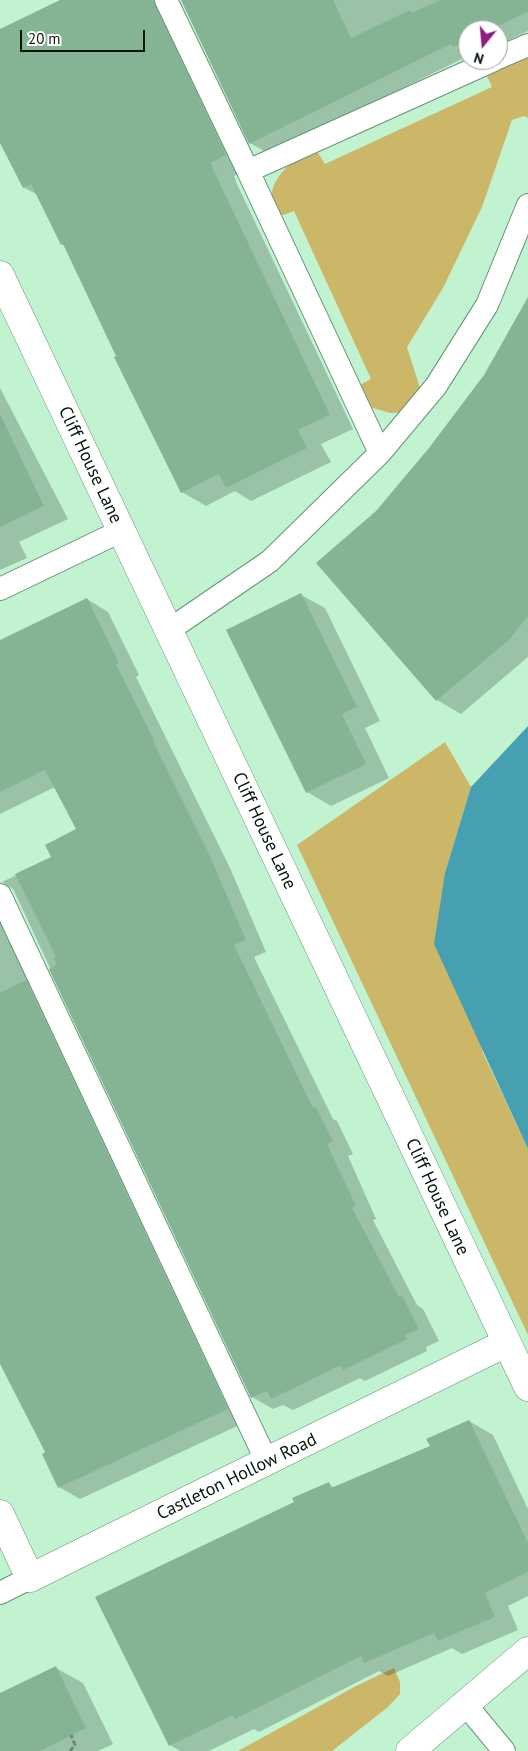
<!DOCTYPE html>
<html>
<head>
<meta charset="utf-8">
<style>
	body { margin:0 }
	#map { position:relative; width:528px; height:1751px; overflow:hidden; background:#c1f3d0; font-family:"PT Sans",sans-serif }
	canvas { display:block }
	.north { position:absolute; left:458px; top:20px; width:50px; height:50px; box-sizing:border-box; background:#fff; border:1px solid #9ba29d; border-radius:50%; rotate:197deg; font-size:14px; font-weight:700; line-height:20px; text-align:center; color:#04160a }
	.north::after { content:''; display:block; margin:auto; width:18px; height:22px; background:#8f1e80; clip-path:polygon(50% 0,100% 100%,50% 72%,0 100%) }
	.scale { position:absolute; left:20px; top:30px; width:125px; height:22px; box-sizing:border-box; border:2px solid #04160a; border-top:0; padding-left:6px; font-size:15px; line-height:18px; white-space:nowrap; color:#04160a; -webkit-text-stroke:4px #fff; paint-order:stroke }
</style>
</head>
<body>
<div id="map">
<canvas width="528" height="1751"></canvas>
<div class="north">N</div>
<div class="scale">20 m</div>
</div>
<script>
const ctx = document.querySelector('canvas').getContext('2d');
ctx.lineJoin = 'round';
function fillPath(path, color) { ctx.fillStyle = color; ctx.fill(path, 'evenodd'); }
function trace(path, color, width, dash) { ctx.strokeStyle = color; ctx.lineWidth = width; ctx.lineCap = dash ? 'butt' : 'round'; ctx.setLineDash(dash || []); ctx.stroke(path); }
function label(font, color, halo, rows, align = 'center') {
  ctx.font = font + ' "PT Sans",sans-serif'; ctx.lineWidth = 5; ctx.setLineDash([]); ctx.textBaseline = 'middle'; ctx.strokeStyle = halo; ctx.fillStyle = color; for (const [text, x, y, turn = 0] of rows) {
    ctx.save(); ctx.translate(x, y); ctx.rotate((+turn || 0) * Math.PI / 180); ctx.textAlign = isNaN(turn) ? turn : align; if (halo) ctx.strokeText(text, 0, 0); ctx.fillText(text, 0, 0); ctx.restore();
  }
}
fillPath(new Path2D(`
	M528 56V118L524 116 512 120 482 207 443 288 407 347 420 388 408 412 390 413 370 407 360 385 371 379 294 211 283 215C252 196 292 151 318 153L325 164 492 87 487 76 488 72Z
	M445 742 471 787 445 873 483 1053 528 1149V1335L297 845Z
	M394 1668 400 1682V1694L388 1707 332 1751H238L356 1686Z`), '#ccb668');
fillPath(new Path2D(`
	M528 726V1149L434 944 445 873 471 787Z`), '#479fb2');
fillPath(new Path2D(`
	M62 0H160L249 169 234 176 237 184 353 429 321 444 331 462 251 501 235 491 206 506 182 492 65 246 62 244 38 195 23 187 0 140V30Z
	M182 0H528V31L498 45V30H468V56L269 154 250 143Z
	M528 298V657L461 714 437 700 318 563 377 512 430 449 485 376Z
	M0 388 68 519 19 542 27 558 0 570Z
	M301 595 325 608 380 721 365 728 389 778 331 806 307 792Z
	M87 599 108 612 139 675 136 677 230 868 266 952 254 957 333 1119 337 1121 353 1154 348 1156 376 1219 373 1220 417 1305 423 1309 439 1341 426 1347 427 1351 365 1381 360 1378 293 1410 283 1405 273 1409 252 1397 13 889 2 882 52 858 78 830 55 787 0 814V642Z
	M0 893 248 1421 80 1499 59 1487 47 1453 0 1350Z
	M469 1421 493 1435 528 1509V1596L508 1606 518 1630 462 1654 452 1648 388 1676 379 1671 259 1732 254 1729 209 1751H180L170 1745 296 1503 329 1484 335 1488 432 1447Z
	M56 1668 83 1683 113 1744 98 1751H0V1694Z`), '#0003');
fillPath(new Path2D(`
	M60 0H153L226 155 211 163 213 169 330 415 298 430 307 448 226 488 219 474 181 493 114 357 116 356 63 244 61 245 31 184 23 188 0 143V29Z
	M181 0H333L351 38 410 10 412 13 440 0H528V12L489 30H468V40L453 47 451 44 249 144Z
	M528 297V616L509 640 436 701 316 563 376 511 429 448 484 375Z
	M0 414 44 506 0 527Z
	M301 593 357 707 342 714 366 764 306 793 226 630Z
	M87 598 119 663 116 664 154 740 153 741 209 854 246 940 234 945 313 1108 316 1107 333 1141 327 1144 356 1206 352 1208 399 1297 402 1295 419 1329 405 1335 407 1339 343 1370 341 1365 271 1399 267 1391 251 1398 49 969 57 965 54 958 56 957 15 874 51 857 45 845 76 829 45 770 0 792V640Z
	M26 980 228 1409 58 1488 42 1454 45 1452 0 1364V993Z
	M469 1420 528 1543V1572L485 1593 495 1617 438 1641 434 1633 364 1663 361 1656 235 1719 232 1715 169 1746 95 1597 294 1502 292 1498 329 1482 331 1488 430 1446 426 1439Z
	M56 1666 86 1728 40 1751H0V1693Z`), '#85b494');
const service = new Path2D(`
	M166 0 248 171 494 60
	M498 58 528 45
	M248 171 380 453
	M0 589 121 531
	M169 630 270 561 380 453 436 386 487 305 528 205
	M0 895 267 1462
	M0 1593 30 1578
	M466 1705 504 1751`);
const minor = new Path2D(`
	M0 275 528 1387
	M0 1514 30 1578 506 1343
	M410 1751 528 1651`);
trace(service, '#659474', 24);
trace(minor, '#659474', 29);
trace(new Path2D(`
	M70 1751 75 1745 71 1735`), '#678a72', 3, [5, 2.5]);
trace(service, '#fff', 22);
trace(minor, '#fff', 28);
label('18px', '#04160a', '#fff', [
	["Cliff House Lane",90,465,65],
	["Cliff House Lane",264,831,65],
	["Cliff House Lane",437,1197,65],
	["Castleton Hollow Road",237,1477,-26]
]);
</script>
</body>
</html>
